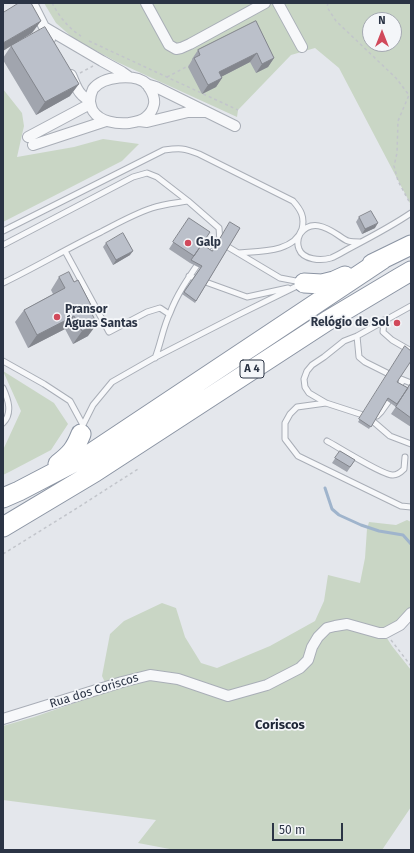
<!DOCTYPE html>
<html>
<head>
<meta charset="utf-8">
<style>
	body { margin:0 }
	#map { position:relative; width:414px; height:853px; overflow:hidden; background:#e4e7ec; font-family:"Fira Sans",sans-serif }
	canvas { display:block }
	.frame { position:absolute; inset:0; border:4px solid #2b3445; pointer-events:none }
	.north { position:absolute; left:362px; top:12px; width:40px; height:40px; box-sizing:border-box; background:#f4f6f9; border:1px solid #a4a8b1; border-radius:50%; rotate:0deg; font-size:11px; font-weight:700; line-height:16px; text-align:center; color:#2b3445 }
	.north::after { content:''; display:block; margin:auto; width:14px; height:18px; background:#d1495b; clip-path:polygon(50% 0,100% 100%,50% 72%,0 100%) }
	.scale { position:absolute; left:272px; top:823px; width:71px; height:18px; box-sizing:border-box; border:2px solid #2b3445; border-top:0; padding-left:5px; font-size:12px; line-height:14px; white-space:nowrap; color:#2b3445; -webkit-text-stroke:3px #f4f6f9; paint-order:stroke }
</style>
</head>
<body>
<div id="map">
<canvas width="414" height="853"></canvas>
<div class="frame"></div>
<div class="north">N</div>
<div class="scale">50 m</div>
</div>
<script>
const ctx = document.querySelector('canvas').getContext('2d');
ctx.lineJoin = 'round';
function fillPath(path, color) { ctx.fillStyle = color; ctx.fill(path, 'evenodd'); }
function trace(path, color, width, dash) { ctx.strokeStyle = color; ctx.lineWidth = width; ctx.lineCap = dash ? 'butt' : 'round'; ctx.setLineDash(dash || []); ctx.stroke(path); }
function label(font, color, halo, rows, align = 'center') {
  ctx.font = font + ' "Fira Sans",sans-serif'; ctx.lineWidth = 3.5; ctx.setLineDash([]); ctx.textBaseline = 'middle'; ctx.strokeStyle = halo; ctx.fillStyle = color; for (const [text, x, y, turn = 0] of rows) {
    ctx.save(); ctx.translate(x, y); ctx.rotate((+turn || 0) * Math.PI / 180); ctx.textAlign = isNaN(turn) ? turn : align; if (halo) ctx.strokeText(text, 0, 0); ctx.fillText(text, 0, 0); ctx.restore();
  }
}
fillPath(new Path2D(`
	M44 3H411V205L339 68 315 48 291 55 238 110 237 117 117 62 74 39 56 23ZM370 20H394V44H370Z
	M3 89 22 113 24 126 17 157 74 147 103 139 139 144 122 161 3 222Z
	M3 371 54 403 68 424 51 450 11 471 3 475V450L21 411Z
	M407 520 411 522V608L395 624 381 629 392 646 411 670V807L382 850H175L138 843 156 820 3 800V726L34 717 109 691 102 676 110 634 124 621 162 603 176 608 185 637 201 663 217 668 270 646 315 621 324 601 328 575 360 583 365 558 367 529 369 522 396 525Z`), '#c9d6c5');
trace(new Path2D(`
	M325 488 332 509 339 515 361 525 379 531 403 535 411 544`), '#9fb4cc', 3);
const service = new Path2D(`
	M3 231 164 150C180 148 184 148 199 154L293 201C301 210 305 217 302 229 294 253 258 251 238 253
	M360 242C357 242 352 242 348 241 345 240 341 237 338 235 326 227 311 219 300 234 298 238 297 244 299 249 303 260 321 261 331 258 337 256 344 251 350 248 371 237 392 226 411 213
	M223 244 280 278 301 282
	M3 245 133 177 147 173 157 177 188 201
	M65 251 109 332 147 312 160 308 169 314
	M204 254 209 246 220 242
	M189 276 247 297 288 288
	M3 283C36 267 68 248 101 232 118 223 134 214 152 208 163 204 176 203 188 201L219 228 220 242
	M384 320 383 332 392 340 411 351
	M357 336 359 357 365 362 393 376
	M155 358C161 343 163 327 170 313 177 294 189 277 200 261
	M3 361 44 384 70 401 83 425
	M401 379 411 383
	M3 388C8 399 13 413 3 423
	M397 389 403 380
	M391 398 381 412 377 416H366L326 403 309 393 305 387 304 379 307 371 312 365 324 357 344 341 357 336 411 306
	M326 403 297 407 290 414 285 423V439L298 456 401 506 411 507
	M368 417 390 436 411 444
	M81 431 83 425 93 405 112 382 154 358 238 315 301 284
	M327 441C338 447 384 476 393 475 398 475 401 472 404 469L405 457`);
const minor = new Path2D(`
	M32 3 50 39
	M146 3 169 45 176 49 181 48 190 44 265 3
	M278 3 302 47
	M44 27 102 61 122 72 129 77
	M71 75C74 81 76 89 81 94 83 97 88 99 90 102 91 105 91 108 93 111 100 122 117 124 129 123 135 122 142 121 146 117 150 114 153 109 154 104 155 98 153 94 150 89 149 88 148 86 147 84 135 73 103 76 93 89 91 93 90 97 90 101
	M146 84 156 87 235 126
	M139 121 147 122 188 112H204
	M28 137 90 104
	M33 145 106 121
	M3 719 122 682 150 675 178 679 228 696 267 685 300 668 308 660 312 647 318 637 327 628 335 626 347 624 379 633H385L400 625 411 613`);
const motorway = new Path2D(`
	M372 264 411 245
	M304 283 322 284 334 281 345 276
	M58 464C71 454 75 449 81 434
	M3 498 19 491 90 454 383 259
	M3 527 95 472 327 321 399 278 411 271`);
trace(service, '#a9aeb7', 7);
trace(minor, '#a9aeb7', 12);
trace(motorway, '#8b94a3', 21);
trace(new Path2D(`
	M52 3C59 16 68 28 81 36
	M328 3 327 7 336 21 396 78 409 95 398 121 397 153 394 166 398 181 411 205
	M89 41 238 110
	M80 73 93 66
	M167 77 190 65
	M3 554 74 510 138 469
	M391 640 411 666`), '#c2c5cb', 1.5, [3, 3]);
trace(service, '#f7f8fa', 5);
trace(minor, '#f7f8fa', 10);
trace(motorway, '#fff', 19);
fillPath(new Path2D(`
	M256 21 274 58 268 67 256 73 250 62 221 77 222 78 216 87 202 94 188 67 192 60V59L198 50Z
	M11 46 70 96 36 115 3 60V58Z
	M359 217 375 228 362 234 356 222Z
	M189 218 202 244 212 251 240 228 195 303 182 294 200 268 190 263 169 249Z
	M106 243 130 255 113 265 103 247Z
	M59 277 90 312 88 336 73 344 65 329 28 348 15 322 24 310 53 294 51 290Z
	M405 346 397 382 408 388 411 383V427L391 414 397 405 396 407 386 400 369 429 358 422Z
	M340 451 355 460 347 472 332 463Z`), '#a1a5ae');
fillPath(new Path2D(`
	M41 21 32 33 3 51V43Z
	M257 53 250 62 213 81 219 72Z
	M274 58 268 67 256 73 262 64Z
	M222 78 216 87 202 94 208 85Z
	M79 84 70 96 36 115 45 102Z
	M378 223 375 228 362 234 365 229Z
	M133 251 130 255 113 265 116 260Z
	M74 316 65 329 28 348 37 335Z
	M97 324 88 336 73 344 82 331Z`), '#83868d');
const building = new Path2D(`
	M19 3H31L41 21 3 43V13Z
	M256 21 274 58 262 64 257 53 219 72 222 78 208 85 194 58 200 55 198 50Z
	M45 27 79 84 45 102 11 46Z
	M371 211 378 223 365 229 359 217Z
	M189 218 210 232 194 256 173 242Z
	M230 222 240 228 196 301 184 292 202 266 191 260 202 244 212 251Z
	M123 233 133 251 116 260 106 243Z
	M69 272 74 282 78 280 93 309 90 310 97 324 82 331 74 316 37 335 24 310 65 288 59 277Z
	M405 346 411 351V361L397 382 408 388 397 404 388 398 371 427 359 419Z
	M411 383V418L396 407Z
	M340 451 355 460 350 467 335 458Z`);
fillPath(building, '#bbc0ca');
trace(building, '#83868d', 1);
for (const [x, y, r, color] of [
	[188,243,4,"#d1495b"],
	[57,317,4,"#d1495b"],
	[397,323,4,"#d1495b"]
]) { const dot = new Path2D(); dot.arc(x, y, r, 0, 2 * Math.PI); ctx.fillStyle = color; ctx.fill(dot); trace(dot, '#f4f6f9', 1.5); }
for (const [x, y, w] of [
	[252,369,24]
]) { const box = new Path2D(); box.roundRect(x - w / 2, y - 9, w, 18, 3); ctx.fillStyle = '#f4f6f9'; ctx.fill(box); trace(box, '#2b3445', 1); }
label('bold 11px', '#2b3445', null, [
	["A 4",252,369]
]);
label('bold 12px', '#2b3445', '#f4f6f9', [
	["Galp",196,243],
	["Pransor",65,310],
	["Águas Santas",65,324],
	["Relógio de Sol",389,323,"right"]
], 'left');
label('12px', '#2b3445', '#f4f6f9', [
	["Rua dos Coriscos",94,691,-17]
]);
label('bold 13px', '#1d2536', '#f4f6f9', [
	["Coriscos",280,725]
]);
</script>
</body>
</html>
